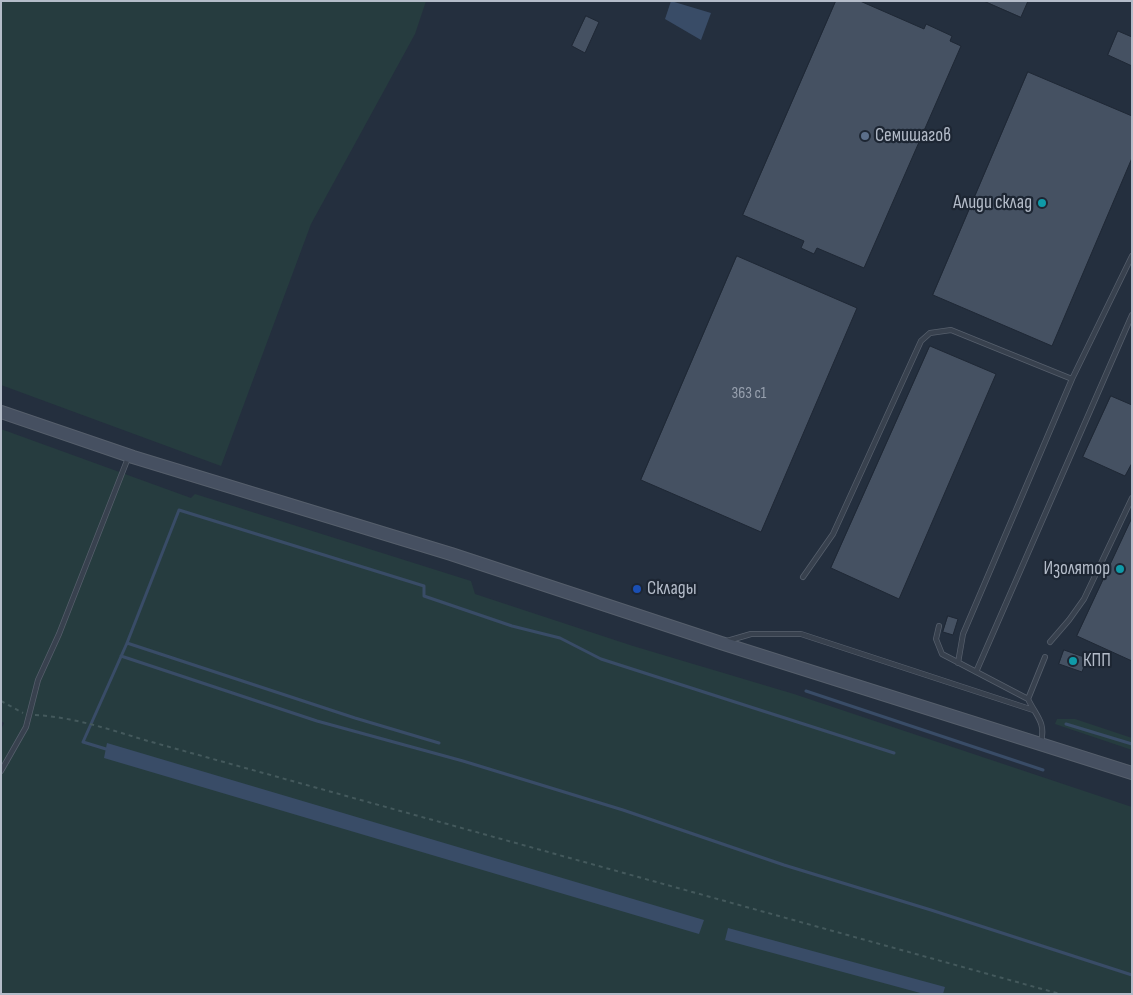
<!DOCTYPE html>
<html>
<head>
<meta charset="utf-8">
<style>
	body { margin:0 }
	#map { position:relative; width:1133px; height:995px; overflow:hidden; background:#242f3e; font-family:"Sofia Sans Condensed",sans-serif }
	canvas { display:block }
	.frame { position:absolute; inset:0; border:2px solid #b4bcc9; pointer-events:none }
</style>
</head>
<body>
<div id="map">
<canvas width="1133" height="995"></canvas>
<div class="frame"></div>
</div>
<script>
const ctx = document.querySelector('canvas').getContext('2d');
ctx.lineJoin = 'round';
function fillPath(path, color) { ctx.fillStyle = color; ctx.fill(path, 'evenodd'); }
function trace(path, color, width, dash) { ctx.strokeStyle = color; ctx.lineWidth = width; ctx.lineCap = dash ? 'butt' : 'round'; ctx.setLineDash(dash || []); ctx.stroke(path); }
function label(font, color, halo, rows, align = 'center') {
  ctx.font = font + ' "Sofia Sans Condensed",sans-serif'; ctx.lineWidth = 4.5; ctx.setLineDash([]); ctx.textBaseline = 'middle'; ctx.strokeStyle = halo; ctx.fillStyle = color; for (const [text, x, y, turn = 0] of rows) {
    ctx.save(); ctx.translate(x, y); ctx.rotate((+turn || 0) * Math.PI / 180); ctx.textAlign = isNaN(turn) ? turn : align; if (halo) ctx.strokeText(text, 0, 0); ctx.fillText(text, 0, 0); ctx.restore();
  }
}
fillPath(new Path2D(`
	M1 1H426L415 34 311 224 221 466 1 385Z
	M1 429 191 498 195 494 471 581 475 594 633 646 794 694 1132 807V994H1V730L4 723 1 721Z
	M1057 719H1075L1132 738V750L1055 724Z`), '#263c3f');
fillPath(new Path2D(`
	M671 1 711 13 701 40 665 19Z
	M107 743 704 920 699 934 104 758Z
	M728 928 945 987 943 994H924L725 940Z`), '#394c67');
trace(new Path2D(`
	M127 643 355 718 439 743
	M121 656 317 721 463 761 623 810 784 865 931 910 1132 975
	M806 691 1043 770
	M1066 724 1132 744
	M106 749 83 742 127 643 179 510 424 586V596L512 626 560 638 601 659 894 753`), '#394c67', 3);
const building = new Path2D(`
	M836 1H860L924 29 926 24 952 36 950 41 961 46 864 268 817 248 814 254 801 248 804 241 743 215Z
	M984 1H1028L1021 17Z
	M586 16 599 22 585 53 572 46Z
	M1118 31 1132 37V66L1108 55Z
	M1028 72 1132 116V158L1052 346 933 295Z
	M737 256 857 308 761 532 641 480Z
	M930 346 996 374 899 599 831 568Z
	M1111 396 1132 405V463L1125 476 1083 457Z
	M1132 518V661L1077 636Z
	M948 616 958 619 953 635 943 632Z
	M1064 650 1087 658 1082 672 1059 664Z`);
fillPath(building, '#455162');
trace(building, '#1f2835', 1);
const lane = new Path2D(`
	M803 577 833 534 921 341 930 333 951 330 1072 379
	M939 626 936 639 942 654 1028 699
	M727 641 751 634H801L1033 710
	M1050 642 1069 620 1084 599 1132 498
	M958 663 963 634 1072 379 1132 256
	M976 672 1132 315
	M1041 742C1046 722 1036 716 1028 699L1045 657
	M1 771 26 727 38 680 59 634 128 458`);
const secondary = new Path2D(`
	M1 412 133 457 451 554 721 643 1132 773`);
trace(lane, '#565f6c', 6);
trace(secondary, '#565f6c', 14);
trace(new Path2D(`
	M1 701 23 713
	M35 715C74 717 111 730 148 741L1060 994`), '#44595c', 2, [4, 4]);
trace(lane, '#38414e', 4.5);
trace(secondary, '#465061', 12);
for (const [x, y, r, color] of [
	[865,136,5,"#5c6f8a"],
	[1042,203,5,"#0f9aa8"],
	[1120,569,5,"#0f9aa8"],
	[637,589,5,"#1a4fb4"],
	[1073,661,5,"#0f9aa8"]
]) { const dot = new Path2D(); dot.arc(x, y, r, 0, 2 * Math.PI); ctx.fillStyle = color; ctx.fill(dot); trace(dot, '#1d2633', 2); }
label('16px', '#98a1af', null, [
	["363 с1",749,394]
]);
label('19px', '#b4bcc9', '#1d2633', [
	["Семишагов",875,136],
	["Алиди склад",1032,203,"right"],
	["Изолятор",1110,569,"right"],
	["Склады",647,589],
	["КПП",1083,661]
], 'left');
</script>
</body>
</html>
